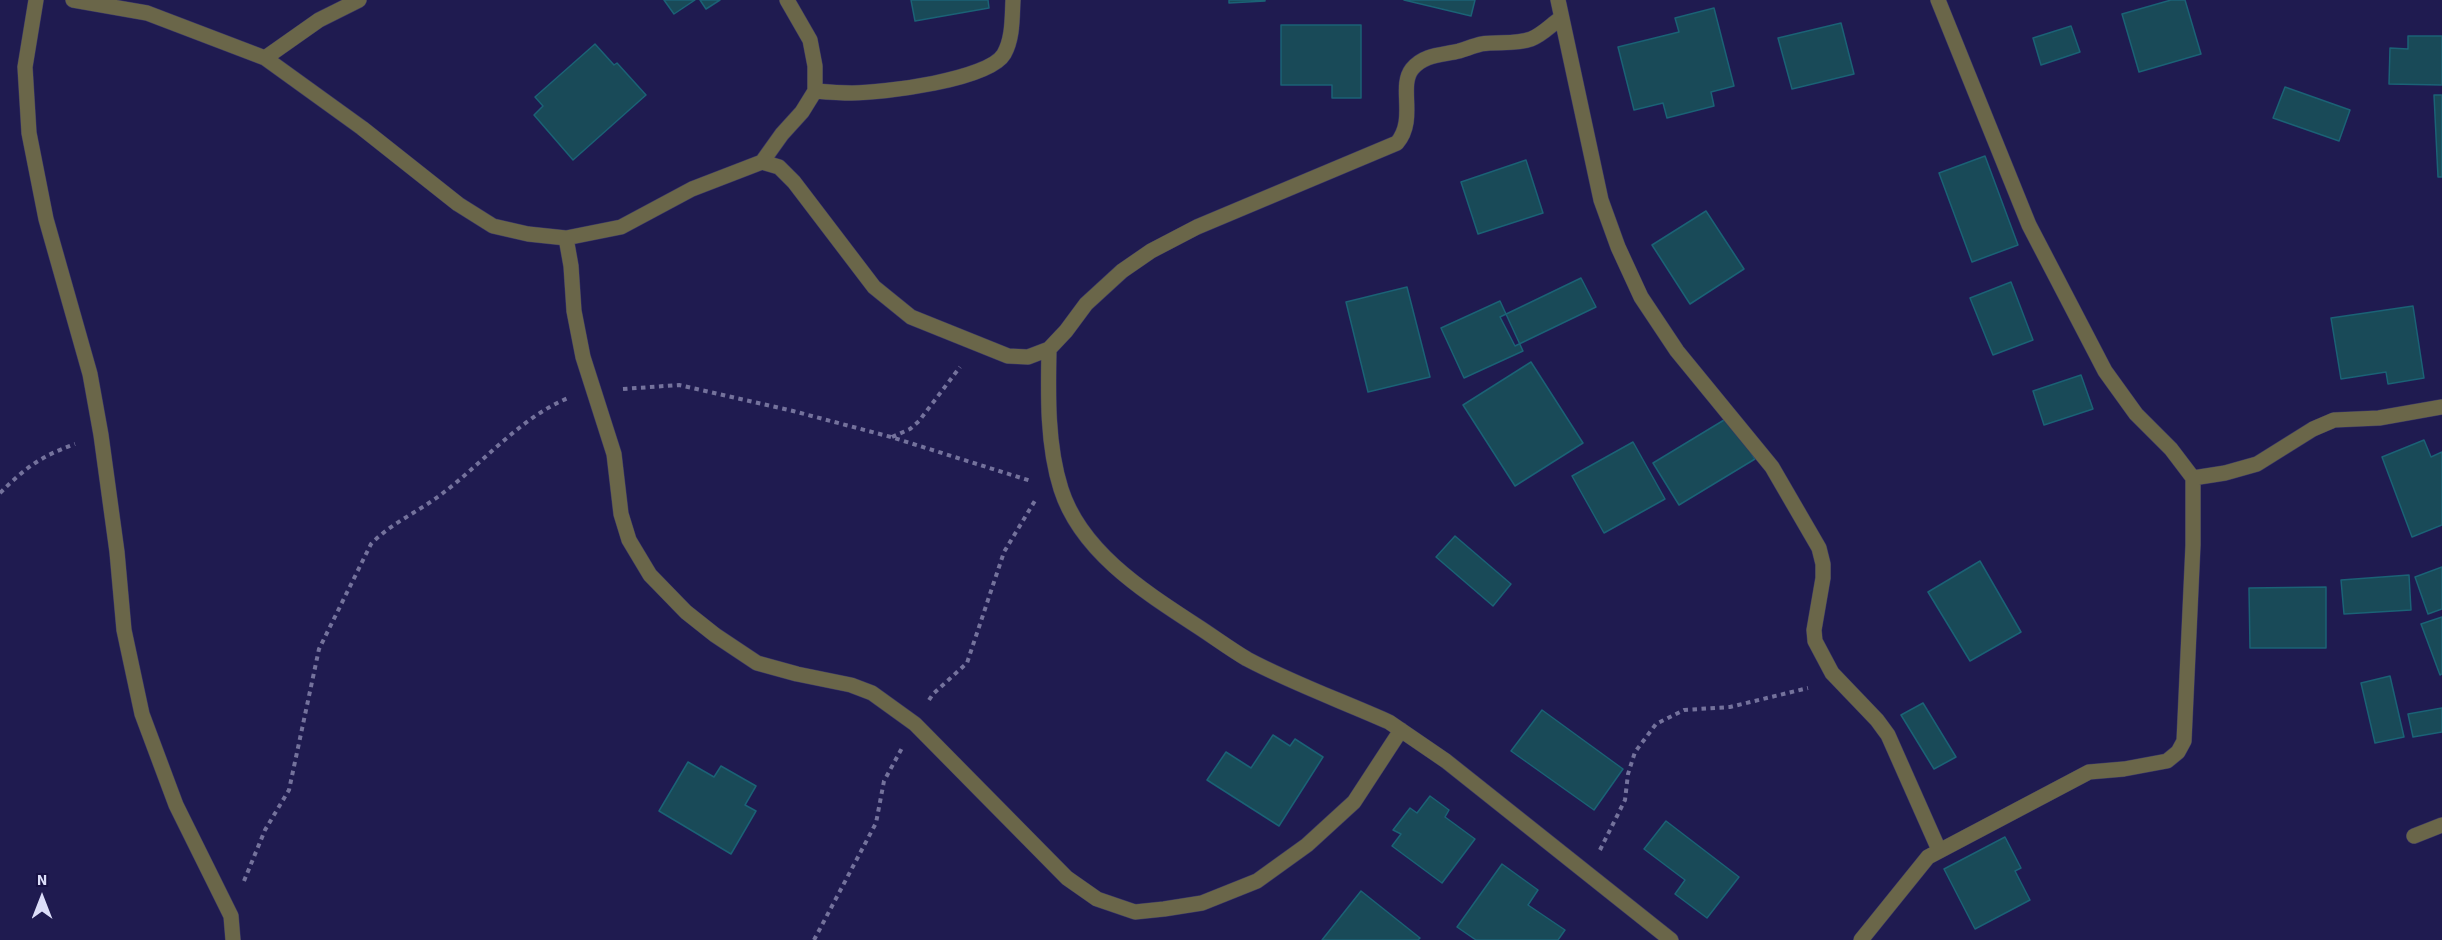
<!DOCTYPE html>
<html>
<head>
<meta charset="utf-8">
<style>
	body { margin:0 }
	#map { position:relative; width:2442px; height:940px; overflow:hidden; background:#1f1b50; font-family:"Source Sans 3",sans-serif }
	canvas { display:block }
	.north { position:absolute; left:12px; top:868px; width:60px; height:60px; -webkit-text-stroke:4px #171144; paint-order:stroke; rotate:0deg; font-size:16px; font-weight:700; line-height:24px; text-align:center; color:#dcdef9 }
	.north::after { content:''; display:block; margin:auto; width:21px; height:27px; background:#dcdef9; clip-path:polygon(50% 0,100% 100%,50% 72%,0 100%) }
</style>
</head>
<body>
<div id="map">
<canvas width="2442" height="940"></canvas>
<div class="north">N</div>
</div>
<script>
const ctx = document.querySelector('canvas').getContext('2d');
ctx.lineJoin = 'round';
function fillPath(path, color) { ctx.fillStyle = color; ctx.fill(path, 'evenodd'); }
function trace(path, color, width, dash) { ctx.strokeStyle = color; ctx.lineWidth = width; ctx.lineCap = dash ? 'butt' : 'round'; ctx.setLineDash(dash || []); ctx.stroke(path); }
const building = new Path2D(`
	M664 0H695L674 14Z
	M700 0H720L706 9Z
	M911 0H988L989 8 915 21Z
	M1229 0H1265V1L1229 3Z
	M1404 0H1475L1471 16Z
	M2171 0H2185L2201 54 2139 72 2122 14Z
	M1714 8 1734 86 1711 92 1714 106 1667 118 1663 103 1634 110 1618 47 1679 32 1675 18Z
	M1841 23 1854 74 1792 89 1778 38Z
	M1281 25H1361V98H1332V85H1281Z
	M2071 26 2080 52 2041 65 2033 38Z
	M2408 36H2442V85L2389 84 2390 48 2408 49Z
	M595 44 614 65 617 63 646 95 573 160 534 115 543 106 535 97Z
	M2285 87 2350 110 2339 141 2273 118Z
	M2434 95H2442V177H2438Z
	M1985 156 2018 245 1972 262 1939 173Z
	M1526 160 1543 213 1478 234 1461 182Z
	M1706 211 1744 269 1690 304 1652 245Z
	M1581 278 1596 307 1515 346 1500 317Z
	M2011 282 2033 340 1993 355 1970 298Z
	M1407 287 1430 377 1368 392 1346 302Z
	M1500 301 1523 351 1464 378 1441 328Z
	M2413 306 2424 378 2388 384 2386 372 2341 379 2331 318Z
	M1531 362 1583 443 1515 486 1463 405Z
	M2081 375 2093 409 2044 425 2033 391Z
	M1729 417 1755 459 1679 505 1653 463Z
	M2424 440 2431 457 2442 452V525L2412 537 2382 457Z
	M1633 442 1665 499 1604 533 1572 476Z
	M1455 536 1511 584 1493 606 1436 557Z
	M1980 561 2021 632 1970 661 1928 592Z
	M2442 567V609L2428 614 2415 577Z
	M2409 575 2411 610 2344 614 2341 580Z
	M2326 587V648H2250L2249 588Z
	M2442 617V674L2440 675 2421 624Z
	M2390 676 2404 737 2375 743 2361 683Z
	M1923 703 1956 757 1934 769 1901 715Z
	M2442 708V732L2413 737 2408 714Z
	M1542 710 1623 769 1594 810 1511 751Z
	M1273 735 1290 746 1295 739 1323 757 1279 826 1207 780 1226 752 1251 768Z
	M688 762 714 777 721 766 756 786 745 805 756 811 731 854 659 811Z
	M1430 796 1449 810 1445 817 1475 839 1442 883 1392 846 1401 834 1393 830 1410 808 1417 813Z
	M1666 821 1739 877 1707 918 1675 894 1685 880 1644 849Z
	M2005 837 2021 868 2015 871 2030 900 1975 929 1944 869Z
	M1502 864 1538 890 1528 905 1565 930 1558 940H1476L1457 927Z
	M1361 891 1420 938 1418 940H1322Z`);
fillPath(building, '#194a58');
trace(building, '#1b6276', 1.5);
const street = new Path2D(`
	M36 0 25 67 29 133 46 219 90 374 101 435 117 552 124 630 142 714 176 805 231 916 233 940
	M73 0 147 13 265 58 362 128 458 204 493 226 528 234 566 238 621 227 692 189 762 162 779 167 794 182 874 287 911 317 1008 356 1028 357 1049 349 1066 331 1086 304 1122 271 1151 251 1197 227 1397 143C1417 119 1398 87 1412 69 1424 54 1443 55 1459 51 1466 49 1473 46 1481 44 1497 41 1515 45 1531 39 1542 35 1552 24 1561 18
	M1558 0 1601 200 1618 247 1641 297 1677 351 1772 467 1819 548 1823 564V578L1814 630 1815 641 1832 673 1877 720 1888 735 1939 850
	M265 58 319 20 359 0
	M815 91C827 92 840 93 852 93 882 93 989 80 1004 54 1013 38 1012 18 1013 0
	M762 162 782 134 802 112 815 91V66L810 40 787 0
	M566 238 571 266 574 311 583 357 614 454 621 514 629 540 650 575 686 612 715 635 757 663 797 674 851 685 872 693 915 724 1067 878 1097 899 1135 912 1164 909 1202 903 1257 881 1307 845 1354 802 1401 730
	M1049 349C1048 395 1047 445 1061 489 1081 552 1145 592 1197 626 1214 637 1230 649 1247 659 1292 683 1342 701 1389 722L1446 761 1671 940
	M2193 478 2225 473 2257 464 2313 429 2334 420 2379 418 2442 407
	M2414 836 2442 825
	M1861 940 1928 857 2089 772 2124 769 2167 761 2178 752 2184 741 2193 545V478L2171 449 2136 414 2105 371 2029 225 1938 0`);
trace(street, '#393668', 16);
trace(new Path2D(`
	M623 389 679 385 793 411 891 437 1031 481
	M892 437 910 429 919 421 960 367
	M0 493C25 468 41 456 75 444
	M929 700 933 694 967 663 1004 552 1036 499
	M1600 850 1625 800 1628 774 1635 752 1656 724 1684 710 1730 707 1808 688
	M244 881 265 830 289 790 319 649 371 544C391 523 420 511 443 493 484 462 520 418 568 398
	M814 940 876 823 884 781 902 748`), '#74729c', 4, [4.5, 4.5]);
trace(street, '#6a6649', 15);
</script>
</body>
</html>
